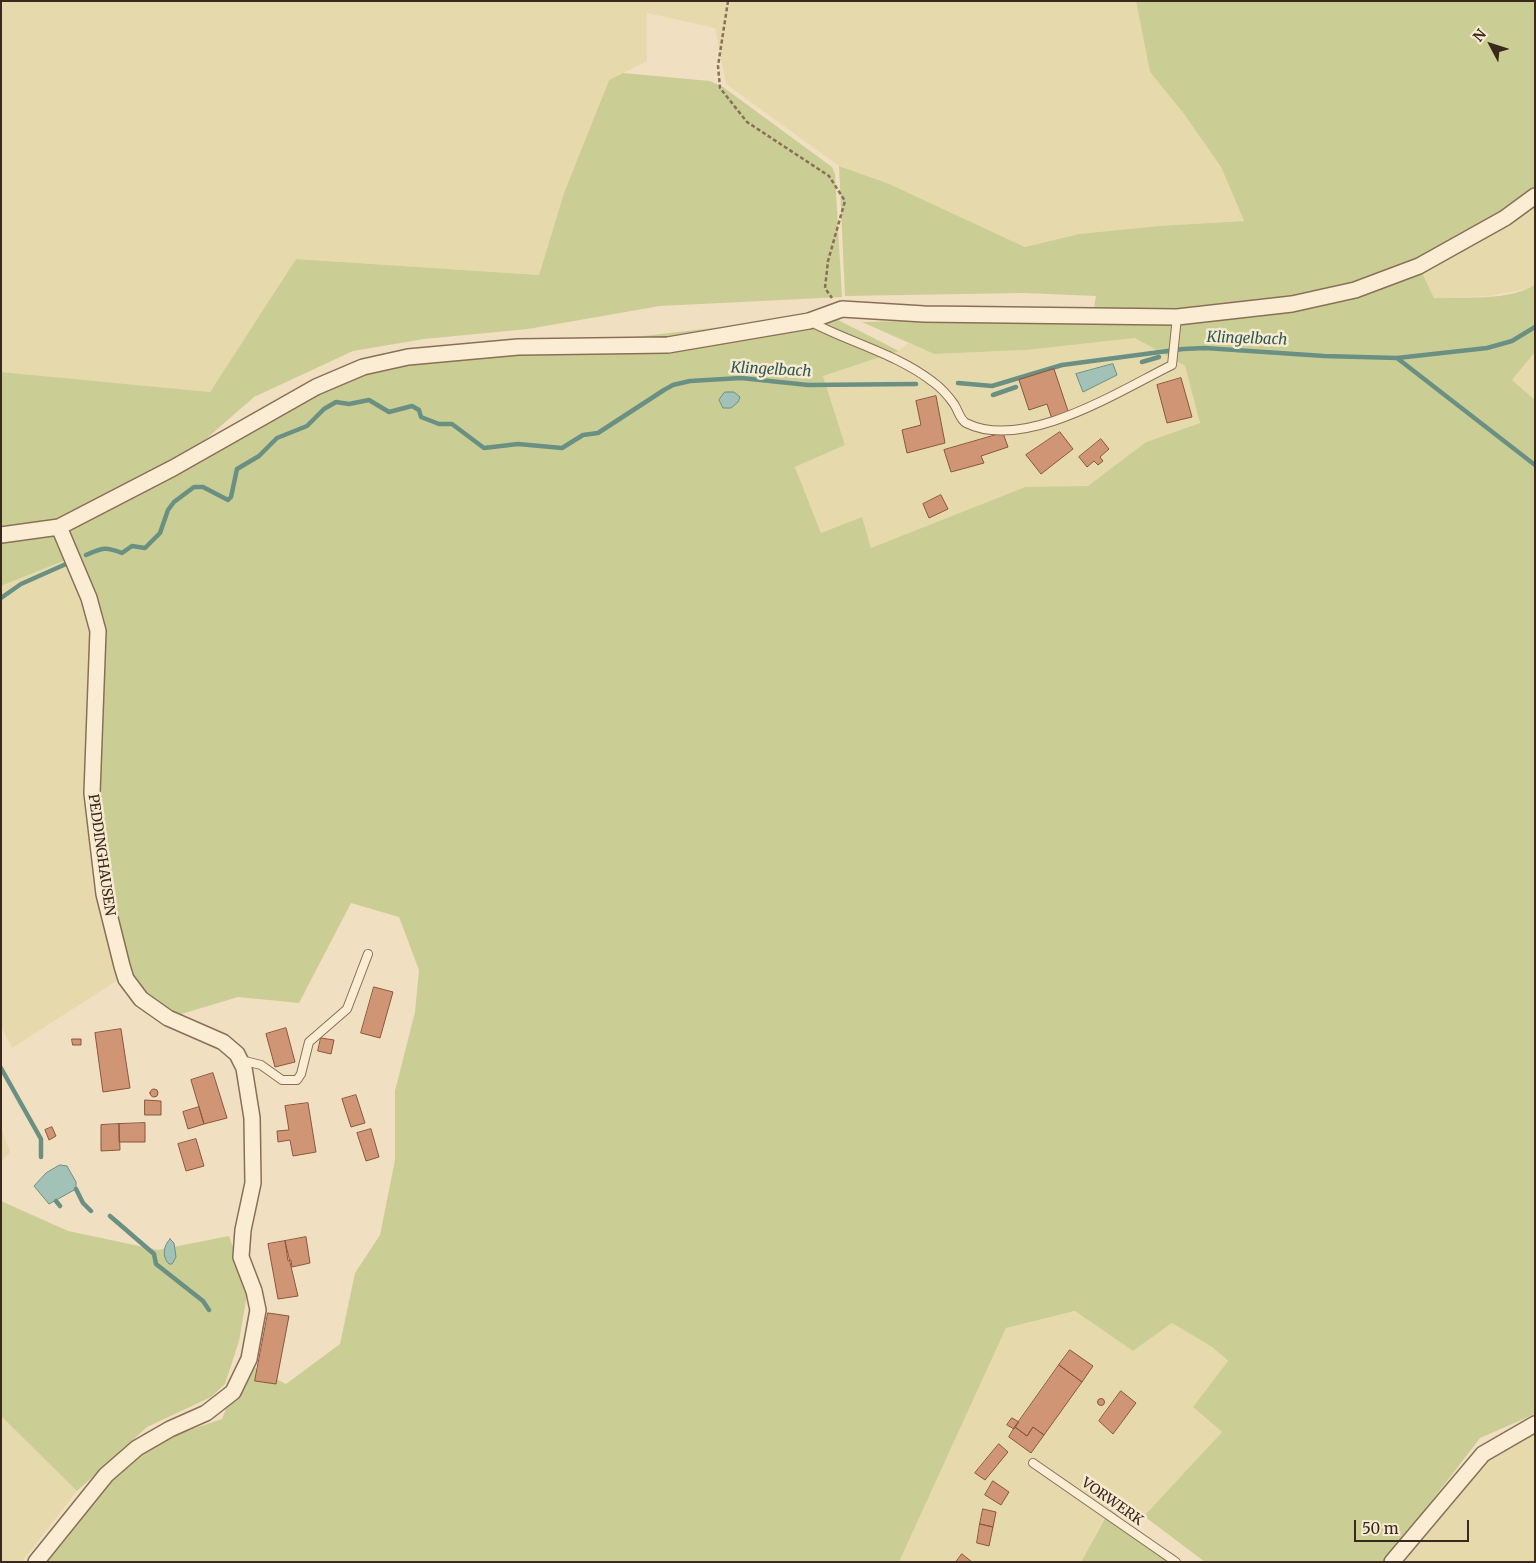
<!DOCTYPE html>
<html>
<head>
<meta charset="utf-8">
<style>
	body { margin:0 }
	#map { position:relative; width:1536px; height:1563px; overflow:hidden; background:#f0dfc0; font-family:Merriweather,serif }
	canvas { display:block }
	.frame { position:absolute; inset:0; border:2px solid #39281c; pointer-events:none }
	.north { position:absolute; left:1466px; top:20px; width:50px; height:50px; -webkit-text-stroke:4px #f7ead0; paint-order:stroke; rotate:310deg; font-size:14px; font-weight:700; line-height:20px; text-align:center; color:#39281c }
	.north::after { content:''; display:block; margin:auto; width:18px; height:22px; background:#39281c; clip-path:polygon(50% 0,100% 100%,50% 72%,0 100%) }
	.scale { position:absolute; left:1354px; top:1520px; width:115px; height:22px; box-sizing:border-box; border:2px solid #39281c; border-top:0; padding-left:6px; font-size:15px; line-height:18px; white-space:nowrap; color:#39281c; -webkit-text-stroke:4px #f7ead0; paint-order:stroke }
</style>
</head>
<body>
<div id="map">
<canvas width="1536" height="1563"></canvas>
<div class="frame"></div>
<div class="north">N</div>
<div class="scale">50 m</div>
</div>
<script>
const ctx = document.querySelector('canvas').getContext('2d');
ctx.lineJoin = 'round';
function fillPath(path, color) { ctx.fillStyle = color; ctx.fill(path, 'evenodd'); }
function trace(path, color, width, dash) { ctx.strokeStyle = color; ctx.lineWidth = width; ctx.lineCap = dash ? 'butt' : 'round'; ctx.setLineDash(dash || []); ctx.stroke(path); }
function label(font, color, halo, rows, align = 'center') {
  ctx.font = font + ' Merriweather,serif'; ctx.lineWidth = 5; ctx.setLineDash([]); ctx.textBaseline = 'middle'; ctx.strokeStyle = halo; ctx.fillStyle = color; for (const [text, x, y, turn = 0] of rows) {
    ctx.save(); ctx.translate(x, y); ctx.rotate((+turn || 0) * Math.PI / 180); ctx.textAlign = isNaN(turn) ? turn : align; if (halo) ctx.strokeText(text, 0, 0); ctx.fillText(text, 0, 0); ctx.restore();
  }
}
fillPath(new Path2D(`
	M1 1H1136L1150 72 1184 114 1221 167 1244 221 1158 226 1079 234 1025 247 887 183 839 166 726 84 715 28 647 13V61L609 80 564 193 539 275 296 259 210 392 1 372Z
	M1535 195V284L1528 289 1489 296 1434 298 1419 266Z
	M1135 338 1185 366 1200 423 1146 442 1088 487H1025L871 548 821 533 795 467 845 445 823 376 899 351 908 343 934 354 1027 350Z
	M1535 352V400L1512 380Z
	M71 558 92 636 87 727 88 800 121 978 12 1048 1 1027V586Z
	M1 1128 10 1152 1 1162Z
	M1076 1311 1133 1351 1172 1323 1212 1347 1228 1362 1193 1407 1222 1432 1144 1516 1117 1493 1081 1562H899L1006 1328Z
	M1 1416 77 1491 22 1562H1Z
	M1535 1428V1562H1397L1483 1454Z`), '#e6daad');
fillPath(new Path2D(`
	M1136 1H1535V195L1419 266 1434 298C1460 297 1515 301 1535 284V352L1512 380 1535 400V1414L1480 1438 1408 1532 1382 1562H1205L1144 1516 1222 1432 1193 1407 1228 1361 1212 1347 1172 1323 1133 1351 1075 1311 1006 1328 899 1562H36L137 1448 222 1419 237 1380 246 1363 286 1384 340 1344 355 1273 380 1235 395 1160V1091L415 1012 419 970 399 917 351 903 299 1003 238 997 168 1018 126 979 92 793 98 631 71 558 1 586V372L210 392 296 259 539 275 564 193 609 80 623 73 710 81 723 87 832 167 835 174 842 297 660 306 528 329 424 339 353 351 254 397 175 466 364 371 392 365 739 325 838 320 899 351 823 376 845 445 795 467 821 533 862 517 871 548 1025 487 1088 486 1146 442 1200 423 1185 366 1135 338 1027 350 934 354 862 322 1026 318 1092 320 1096 296 1024 293 845 296 839 166 887 183 1025 247 1079 234 1158 226 1244 221 1221 167 1184 114 1150 72Z
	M1 1201 68 1231 158 1250 229 1236 248 1289 239 1341 225 1384 211 1397 147 1427 77 1491 1 1416Z
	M1110 1509 1175 1562H1081Z`), '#cbce94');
const water = new Path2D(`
	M1113 364 1117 375 1083 392 1076 374Z
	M725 392H734L740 397 738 402 731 408H723L719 400Z
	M60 1165 67 1166 76 1182V1189L49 1204 34 1186 46 1173Z
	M170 1239 174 1243 176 1257 172 1264H169C162 1257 163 1246 170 1239Z`);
fillPath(water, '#a3c2b7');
trace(water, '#6a9084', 1);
trace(new Path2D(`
	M1397 358 1535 465
	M1142 362 1159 357
	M958 383 992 386 1062 365 1183 349 1205 348 1324 356 1397 358 1487 348 1512 341 1535 327
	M993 395 1016 387
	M86 555C102 548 105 546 122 553L132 546 145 548 160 533 168 510 174 502 194 487H203L228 500 231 497 237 469 259 456 277 438 307 426 324 409 336 402 349 404 369 400 389 412 412 406 419 410 421 417 439 424H452L484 448 518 444 562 448 583 435 598 433 664 390 673 385 690 381 741 378 808 385 916 384
	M1 598 21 584 66 564
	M1 1068 41 1139V1157
	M76 1189 83 1203 91 1211
	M56 1201 60 1206
	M110 1216 154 1254 156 1264 203 1301 209 1310`), '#6a9084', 4.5);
const building = new Path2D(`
	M1054 369 1069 414 1052 419 1047 404 1029 410 1019 380Z
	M1181 378 1192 417 1167 423 1157 385Z
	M936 396 945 443 907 453 902 430 921 425 916 401Z
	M1060 432 1073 449 1041 474 1026 455Z
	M1003 433 1008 447 981 456 984 463 951 472 944 450Z
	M1101 439 1109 449 1100 457 1103 461 1098 465 1094 461 1087 467 1079 457Z
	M941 495 948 509 929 518 923 504Z
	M374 987 393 992 380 1038 361 1033Z
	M286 1028 295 1062 275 1067 266 1034Z
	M121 1029 130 1088 103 1092 95 1033Z
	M321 1038 334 1040 331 1054 318 1051Z
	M72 1039H81V1045H73Z
	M213 1073 227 1118 204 1124 191 1080Z
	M150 1093a4 4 0 1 1 8 0a4 4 0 1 1-8 0Z
	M356 1095 365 1123 351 1127 342 1099Z
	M145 1100 161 1101V1115H145Z
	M308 1103 316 1152 293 1156 290 1140 278 1142 277 1131 289 1130 285 1106Z
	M199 1107 204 1124 188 1129 183 1112Z
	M145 1123V1142H119V1124Z
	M119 1124 120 1150 101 1151V1125Z
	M52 1127 56 1136 49 1140 45 1130Z
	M371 1129 379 1157 366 1161 357 1133Z
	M196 1139 204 1166 186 1171 178 1144Z
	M306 1237 310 1263 292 1267 291 1260 288 1261 285 1241Z
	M285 1241 298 1296 278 1299 268 1244Z
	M268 1313 289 1316 276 1384 255 1381Z
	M1070 1350 1093 1366 1082 1382 1059 1365Z
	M1059 1365 1082 1382 1044 1435 1033 1427 1027 1436 1015 1427Z
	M1121 1391 1136 1403 1113 1434 1099 1421Z
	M1097.5 1402a3.5 3.5 0 1 1 7 0a3.5 3.5 0 1 1-7 0Z
	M1012 1418 1019 1422 1014 1429 1007 1425Z
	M1015 1427 1027 1436 1033 1427 1044 1435 1031 1453 1009 1437Z
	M999 1444 1008 1452 985 1480 975 1473Z
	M993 1481 1009 1492 1001 1505 985 1495Z
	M983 1509 996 1512 993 1527 980 1524Z
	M980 1524 993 1527 989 1546 977 1543Z
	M962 1554 972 1562H956Z`);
fillPath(building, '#d09574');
trace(building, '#8a573c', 1);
const lane = new Path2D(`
	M811 322C851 343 897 354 933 382 940 387 949 397 954 404 958 410 960 420 966 423 1024 452 1119 391 1172 365L1177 317
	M241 1060 261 1065 282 1080H297L301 1074 309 1042 347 1009 368 954
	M1033 1463 1176 1562`);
const street = new Path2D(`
	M1 535 59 527 173 468 316 387 363 367 408 357 518 347 668 345 809 321 842 309 924 314 1177 317 1292 304 1355 290 1419 266 1505 218 1535 196
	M36 1562 106 1475 137 1448 170 1429 206 1413 233 1392 249 1359 258 1310 254 1291 241 1257 243 1230 253 1183 252 1118 244 1068 237 1054 223 1042 168 1018 141 999 126 979 122 966 104 894 92 793 98 631 89 598 59 527
	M1392 1562 1483 1454 1535 1424`);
trace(lane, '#8a6f57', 10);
trace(street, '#8a6f57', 18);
trace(new Path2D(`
	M728 1 718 66 720 88 747 122 829 176 845 201 828 261 825 288 832 298`), '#8a6f57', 2.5, [4, 2.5]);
trace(lane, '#faedd4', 8);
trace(street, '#faedd4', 15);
label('14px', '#39281c', '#f7ead0', [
	["PEDDINGHAUSEN",101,855,82],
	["VORWERK",1112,1502,35]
]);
label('italic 15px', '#2b5954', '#f7ead0', [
	["Klingelbach",1247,339,2],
	["Klingelbach",771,370,3]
]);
</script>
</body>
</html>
